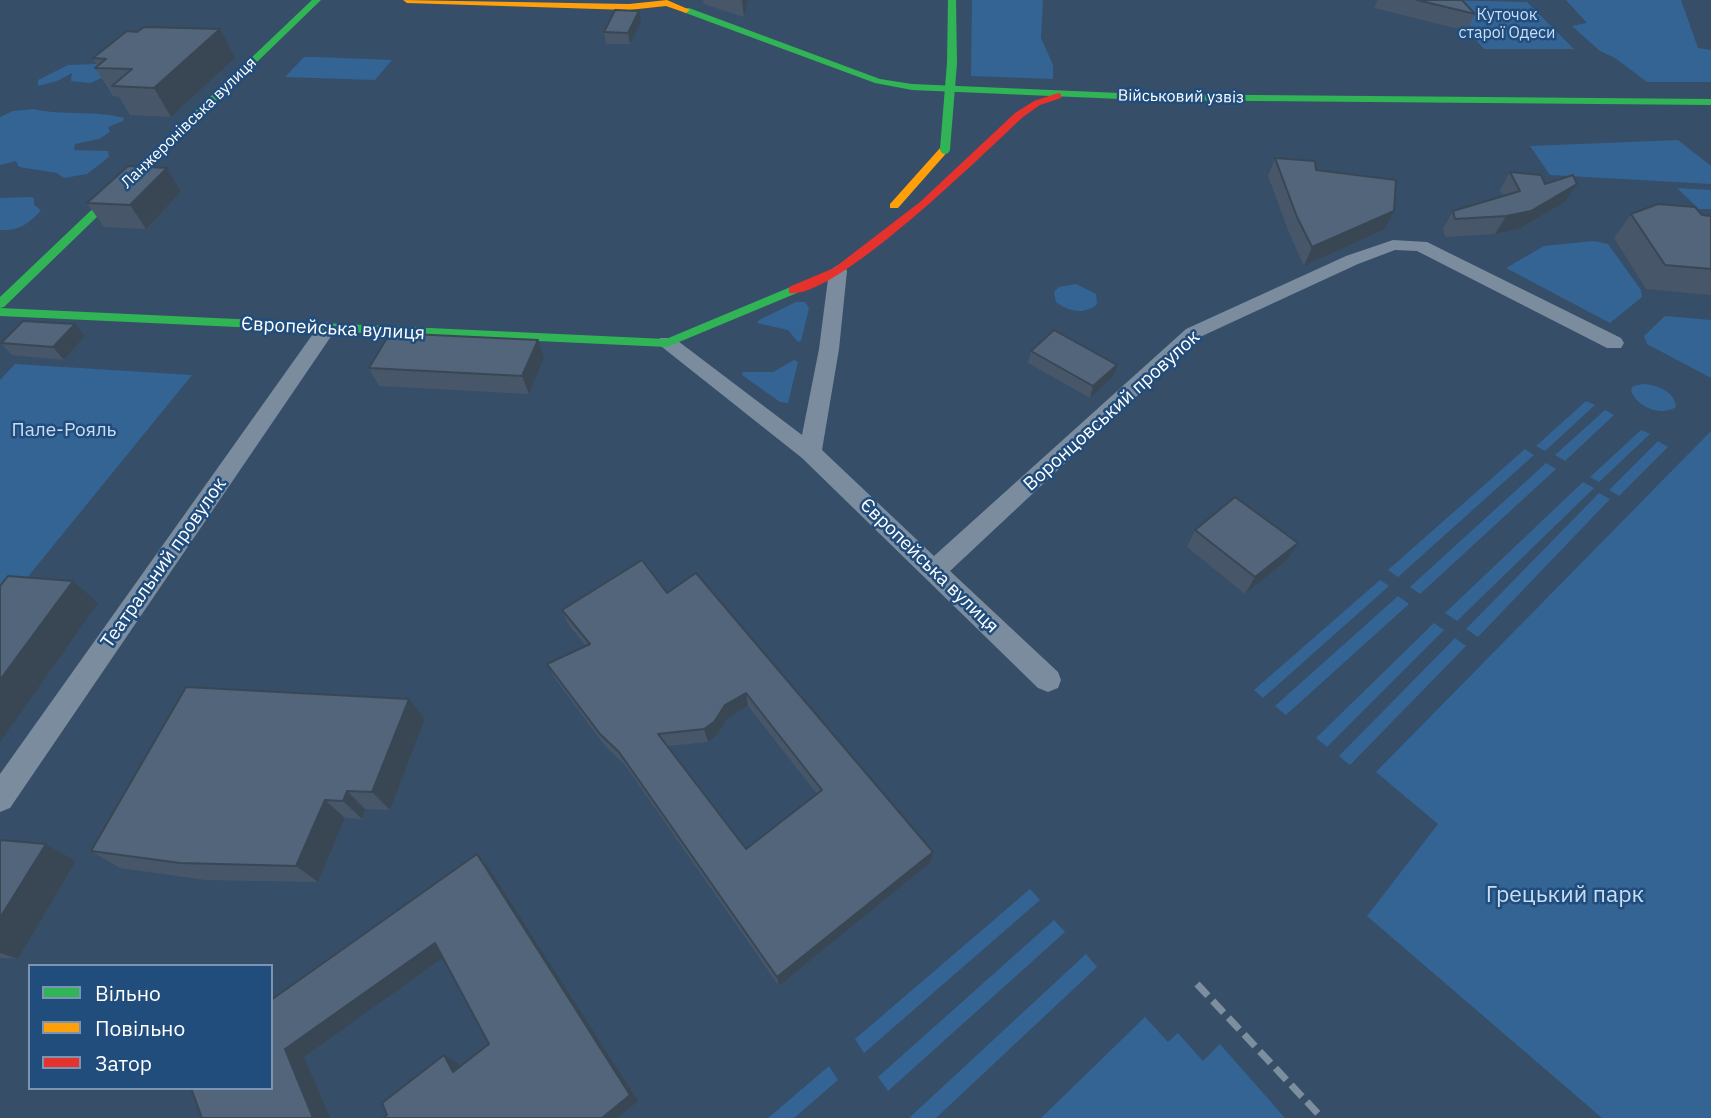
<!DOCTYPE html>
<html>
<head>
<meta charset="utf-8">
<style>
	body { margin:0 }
	#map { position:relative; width:1711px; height:1118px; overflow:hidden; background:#364e68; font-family:"IBM Plex Sans",sans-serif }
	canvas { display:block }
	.legend { position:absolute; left:28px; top:964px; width:245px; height:126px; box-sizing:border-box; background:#214d7d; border:2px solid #7a94b1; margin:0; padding:9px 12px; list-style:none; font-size:21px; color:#fff }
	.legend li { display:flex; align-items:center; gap:14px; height:35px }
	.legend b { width:35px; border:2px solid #7a94b1 }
</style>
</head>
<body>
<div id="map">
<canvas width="1711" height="1118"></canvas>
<ul class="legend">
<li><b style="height:9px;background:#30b455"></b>Вільно</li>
<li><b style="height:9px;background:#ff9f0a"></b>Повільно</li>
<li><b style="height:9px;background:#e5322d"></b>Затор</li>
</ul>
</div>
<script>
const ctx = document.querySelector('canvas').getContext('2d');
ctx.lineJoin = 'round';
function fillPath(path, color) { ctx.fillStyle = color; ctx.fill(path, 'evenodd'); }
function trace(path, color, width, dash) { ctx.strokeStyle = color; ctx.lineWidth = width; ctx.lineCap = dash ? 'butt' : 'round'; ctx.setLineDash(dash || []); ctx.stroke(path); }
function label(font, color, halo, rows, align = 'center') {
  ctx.font = font + ' "IBM Plex Sans",sans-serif'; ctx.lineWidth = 5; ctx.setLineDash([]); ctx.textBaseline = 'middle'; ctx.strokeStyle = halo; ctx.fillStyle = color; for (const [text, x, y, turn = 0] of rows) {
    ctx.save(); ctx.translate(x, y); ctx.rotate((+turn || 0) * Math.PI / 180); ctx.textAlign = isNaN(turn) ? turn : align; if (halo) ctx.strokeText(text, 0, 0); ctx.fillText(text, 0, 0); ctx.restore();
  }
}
fillPath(new Path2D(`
	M972 0H1043L1041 38 1053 65V79L971 76Z
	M1439 0 1527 2 1574 49H1484Z
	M1566 0H1681L1698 48 1711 50V82H1647L1615 58 1600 51 1572 26 1587 23Z
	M304 57H316L392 60 375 80 285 77Z
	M97 64 106 76 90 83 71 81 72 73 57 81 38 86V80L68 65Z
	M33 109C63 116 95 110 124 118L123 121 108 127 110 132 99 139 75 144 74 150 108 151 109 157 87 174 64 178 57 173 19 167 16 161 0 165V117L13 111Z
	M1678 140 1711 166V184L1550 175 1530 146Z
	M1677 188 1711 190V209H1699Z
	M29 197 34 198V205L41 210C29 224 19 231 0 230V198Z
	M1593 241 1608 244 1641 290 1642 297 1610 323 1506 268 1544 246Z
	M1076 284 1096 294 1097 304C1085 315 1069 312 1056 302L1054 292 1059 287Z
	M796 302H805L809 308 801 341 798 342 788 330 757 323 759 320Z
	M1665 316 1711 320V378L1647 344 1644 336Z
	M794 360 798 362 788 403 780 402 742 375 743 372H773Z
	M15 364 192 375 0 611V380Z
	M1643 384C1657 385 1675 391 1676 407 1661 417 1636 407 1631 390L1633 386Z
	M1586 401 1595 405 1545 451 1536 446Z
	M1605 410 1614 415 1565 461 1555 455Z
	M1641 430 1650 434 1599 482 1590 477Z
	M1711 431V1118H1602L1367 916 1438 824 1376 772Z
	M1658 441 1668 447 1619 496 1609 490Z
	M1525 449 1534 455 1398 577 1388 570Z
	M1546 463 1556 469 1420 594 1410 587Z
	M1583 482 1594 488 1457 621 1445 613Z
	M1599 493 1610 499 1478 637 1466 629Z
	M1380 580 1389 586 1263 698 1254 690Z
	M1398 596 1409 604 1286 715 1275 706Z
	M1434 623 1444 630 1327 747 1316 738Z
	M1455 638 1466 646 1350 765 1339 756Z
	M1030 889 1040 900 864 1053 855 1039Z
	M1054 920 1065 932 888 1091 878 1077Z
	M1086 954 1097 967 936 1118H909Z
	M1145 1017 1168 1042 1178 1033 1203 1061 1220 1044 1285 1118H1041Z
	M829 1066 838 1080 794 1118H768Z`), '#346494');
fillPath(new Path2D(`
	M1393 240 1427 242 1621 338 1624 343 1621 348H1607L1417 251 1395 250 1358 264 1200 337 950 571 1058 672 1061 680 1058 688 1048 692 1038 688 802 458 657 343 660 338H674L802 435 819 349 829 271 838 265 845 267 847 271 839 349 822 450 934 556 1186 329 1346 256Z
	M327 322 334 324 337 328 334 332 10 808 0 812V774L320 324Z`), '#7b8c9f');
fillPath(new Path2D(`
	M312 0H321L4 307 0 308V297Z
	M948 0H956L957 63 952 66 947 63Z
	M683 8H689L880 79 912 84 1143 94 1711 99V105L1143 100 912 90 875 83 683 12Z
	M793 286 797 287V293L667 347 0 316V308L666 339Z`), '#30b455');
fillPath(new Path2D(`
	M403 0 629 4 667 0 690 10 686 13 666 6 629 10 407 3Z
	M941 147 950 149 898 208H890V204Z`), '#ff9f0a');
fillPath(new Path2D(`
	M1058 93 1061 94V98L1040 105 1023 117C985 152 836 300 789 293V287L834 268 920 202 1015 113 1034 101Z`), '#e5322d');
trace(new Path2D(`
	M1197 984 1322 1118`), '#7d8e9f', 7, [16, 7]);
trace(new Path2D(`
	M945 149 952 63`), '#30b455', 10);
fillPath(new Path2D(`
	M703 0H748L744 17 704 4Z
	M1378 0H1462L1475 14 1467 31 1374 8Z
	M641 22 630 44H606L604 32Z
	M93 58H235L171 117 130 115 119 97 113 96 95 68 97 65Z
	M1275 158 1316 170 1385 229 1304 266 1290 235 1268 176Z
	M1510 172 1545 184 1565 202 1519 229 1495 234 1445 237 1443 229 1453 211 1503 196 1500 190Z
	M181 192 146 229 104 227 87 203Z
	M1631 214 1711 216V295L1646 289 1614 238Z
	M75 324 85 336 64 360 12 355 1 343Z
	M1031 351 1113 377 1090 398 1028 363Z
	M544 358 529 394 379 386 369 368Z
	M1195 530 1287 560 1245 594 1187 547Z
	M667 593 931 862 779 986 625 765 605 746 554 677 547 664 586 646 568 624 562 610ZM748 706 817 794 746 849 667 746 708 742 717 735 728 718Z
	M425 719 390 810 365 809 362 819 345 818 318 882 205 880 120 868 91 851Z
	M0 840 46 844 76 861 18 959 0 958Z`), '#475769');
fillPath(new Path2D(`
	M742 0H748L744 17Z
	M639 11 641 22 630 44 628 33Z
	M220 29 235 58 171 117 154 88Z
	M167 168 181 192 146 229 130 205Z
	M1577 184 1565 202 1519 229 1495 234 1506 216Z
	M1394 211 1385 229 1304 266 1312 247Z
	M75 324 85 336 64 360 53 347Z
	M538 340 544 358 529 394 522 376Z
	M1117 365 1113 377 1090 398 1093 386Z
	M1298 543 1287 560 1245 594 1255 577Z
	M73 581 98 603 0 742V680Z
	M746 693 748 706 728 718 717 735 708 742 704 729 725 705Z
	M409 699 425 719 390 810 372 792Z
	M347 791 365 809 362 819 343 801Z
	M325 800 345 818 318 882 296 866Z
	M46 844 76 861 18 959 0 953V918Z
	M933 852 931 862 779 986 777 977Z
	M477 854 488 867 638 1101 617 1118H602Z
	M435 943 448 954 304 1057 330 1118H313L285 1049Z
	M444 1055 458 1063 466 1079 453 1072Z`), '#394755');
const building = new Path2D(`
	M1417 0H1462L1475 14Z
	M615 10 639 11 628 33 604 32Z
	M144 27 220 29 154 88 112 86 132 69 95 68 106 59 93 58 127 31 137 32Z
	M1275 158 1315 161 1316 170 1396 180 1394 211 1312 247 1297 217Z
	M128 166 167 168 130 205 87 203Z
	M1510 172 1541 175 1545 184 1573 175 1577 184 1531 211 1506 216 1455 219 1453 211 1520 191Z
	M1658 204 1695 207 1702 215 1711 216V269L1665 265 1631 214Z
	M23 321 75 324 53 347 1 343Z
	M1054 330 1117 365 1093 386 1031 351Z
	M390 333 538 340 522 376 369 368Z
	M1235 497 1298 543 1255 577 1195 530Z
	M642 560 667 593 696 573 933 852 777 977 619 752 600 734 547 664 590 644 562 610ZM746 693 822 790 746 849 658 734 704 729 714 722 725 705Z
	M8 576 73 581 0 680V586Z
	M186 687 409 699 372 792 347 791 343 801 325 800 296 866 180 863 91 851Z
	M0 840 46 844 0 918Z
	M477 854 630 1095 602 1118H383L387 1115 382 1103 444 1055 453 1072 489 1044 435 943 285 1049 313 1118H202L191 1088H271V1000Z`);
fillPath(building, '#52657a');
trace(building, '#394755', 2);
label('16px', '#c9def5', '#214d7d', [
	["Куточок",1507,15],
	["старої Одеси",1507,33]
]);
label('16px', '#fff', '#214d7d', [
	["Військовий узвіз",1181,97,1],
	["Ланжеронівська вулиця",189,123,-44]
]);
label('19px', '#fff', '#214d7d', [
	["Європейська вулиця",333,329,3],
	["Воронцовський провулок",1112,411,-42],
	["Театральний провулок",164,563,-55],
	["Європейська вулиця",929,566,44]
]);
label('19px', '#c9def5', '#214d7d', [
	["Пале-Рояль",64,431]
]);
label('23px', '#c9def5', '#214d7d', [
	["Грецький парк",1565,895]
]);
</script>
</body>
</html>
